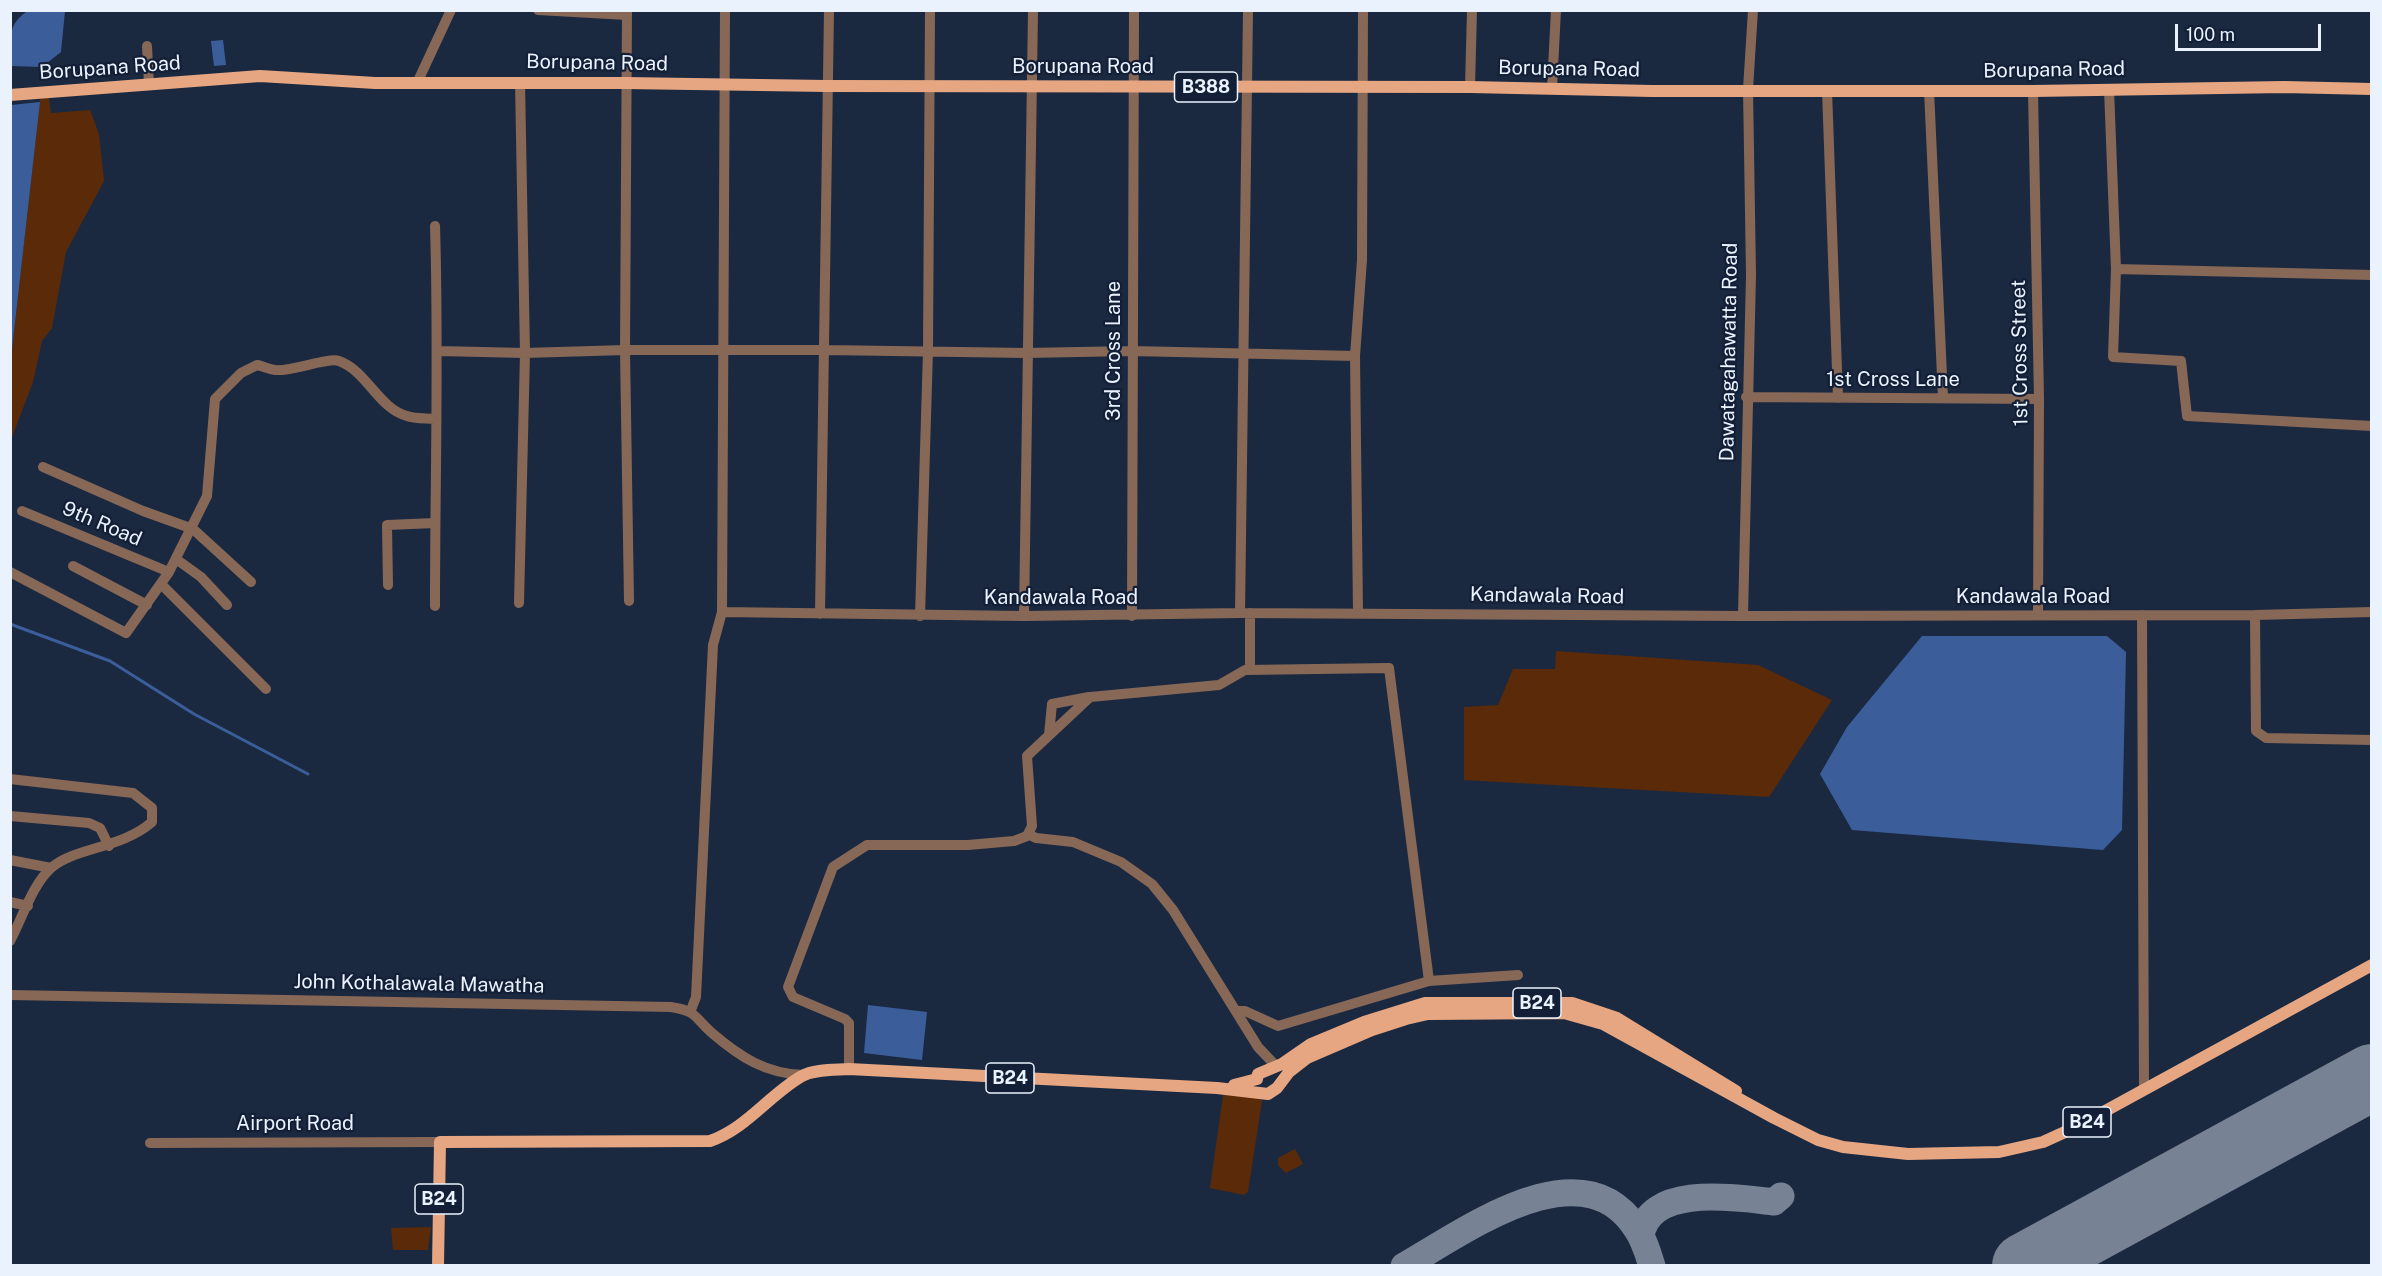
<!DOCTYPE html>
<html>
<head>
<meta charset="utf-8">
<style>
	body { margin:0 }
	#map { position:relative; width:2382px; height:1276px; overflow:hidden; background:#1b2940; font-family:"Public Sans",sans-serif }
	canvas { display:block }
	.frame { position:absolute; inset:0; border:12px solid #eaf2fe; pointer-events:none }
	.scale { position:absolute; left:2175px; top:24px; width:146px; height:27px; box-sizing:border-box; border:3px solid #eaf2fe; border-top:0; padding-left:8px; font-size:18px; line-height:21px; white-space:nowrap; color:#eaf2fe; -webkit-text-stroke:4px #121f36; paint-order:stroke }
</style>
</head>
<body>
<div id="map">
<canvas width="2382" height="1276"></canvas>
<div class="frame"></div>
<div class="scale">100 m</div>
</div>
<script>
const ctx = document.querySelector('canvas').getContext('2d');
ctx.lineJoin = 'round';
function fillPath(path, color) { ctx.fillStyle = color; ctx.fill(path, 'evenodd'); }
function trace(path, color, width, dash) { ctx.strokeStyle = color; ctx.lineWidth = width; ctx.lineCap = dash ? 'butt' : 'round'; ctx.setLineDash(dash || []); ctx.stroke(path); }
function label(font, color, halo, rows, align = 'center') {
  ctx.font = font + ' "Public Sans",sans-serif'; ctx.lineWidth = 4.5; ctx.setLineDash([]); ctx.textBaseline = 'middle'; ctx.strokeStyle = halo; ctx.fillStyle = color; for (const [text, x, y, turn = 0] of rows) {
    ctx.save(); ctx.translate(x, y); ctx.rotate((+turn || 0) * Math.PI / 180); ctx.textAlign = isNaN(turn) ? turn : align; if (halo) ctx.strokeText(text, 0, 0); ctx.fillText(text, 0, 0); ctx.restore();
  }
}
fillPath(new Path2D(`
	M41 92H48L51 113 90 110 99 134 104 181 66 252 52 328 42 341 33 382 11 440V358Z
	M1556 651 1758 665 1832 700 1769 797 1464 780V707L1498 705 1513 669H1555Z
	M1226 1093 1259 1098 1262 1101 1248 1192 1244 1195 1210 1188 1223 1095Z
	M1295 1149 1303 1164 1286 1173 1278 1165V1158Z
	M431 1227 428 1250H393L391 1228Z`), '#5b2a08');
fillPath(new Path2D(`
	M29 10 65 11 61 52 42 67 11 66C10 42 6 24 29 10Z
	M223 40 226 65 214 66 211 41Z
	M40 102 11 358V105Z
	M1922 636H2107L2126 652 2122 830 2103 850 1852 830 1820 774 1847 727Z
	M868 1005 927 1012 922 1060 864 1053Z`), '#3b5e9b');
trace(new Path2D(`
	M10 624 110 661 194 714 308 774`), '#3b5e9b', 3);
trace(new Path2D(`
	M1641 1236C1648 1183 1738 1198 1774 1202L1781 1196
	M1404 1266C1464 1232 1581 1144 1636 1228 1644 1239 1648 1253 1652 1266`), '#778294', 27);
trace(new Path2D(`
	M2025 1266 2372 1077`), '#778294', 66);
trace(new Path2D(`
	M538 10 627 15
	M627 10 625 350 629 601
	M147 46 149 85
	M417 83 451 10
	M1470 87 1472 10
	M1552 88 1556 10
	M2109 89 2116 269 2113 357 2181 361 2187 416 2372 426
	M1827 90 1838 398
	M1929 90 1943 398
	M2033 91 2039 399 2038 615
	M435 226C439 352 435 479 435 606
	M2116 269 2372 275
	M438 351 525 353 625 350H826L1026 353 1132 351 1355 356
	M1746 397 2039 399
	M43 467 143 511 193 529 251 582
	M22 511 169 572
	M176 559 201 577 227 605
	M73 566 147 605
	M10 572 126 633 169 572 207 496 215 399 241 373 257 365C262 366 269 369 275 370 291 372 328 357 339 361 367 371 378 408 407 416 415 419 426 418 435 419
	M161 584 266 689
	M388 585 387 525 435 523
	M519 603 525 353 520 82
	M722 612 1024 616 1240 613 1743 616 2255 615 2372 612
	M1240 613 1248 10
	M1358 613 1355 356 1362 260 1363 10
	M820 614 829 10
	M2142 615 2144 1089
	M2255 615 2256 731 2266 738 2372 740
	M920 616 928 351 930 10
	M1024 616 1033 10
	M1132 616 1134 10
	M1743 616 1751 275 1748 89 1753 10
	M1250 670V613
	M1049 735 1052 704 1089 697
	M10 779 133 793 152 808V822C121 849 75 847 51 868 32 885 22 919 10 941
	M10 816 89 823 100 828 109 846
	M1028 834 1036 838 1073 842 1121 862 1152 884 1173 910 1258 1047 1275 1065
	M10 860 51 868
	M10 902 28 906
	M10 995 671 1007C697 1011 694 1017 712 1033 740 1057 766 1074 804 1075
	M691 1010 696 997 713 645 722 612 725 10
	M1236 1011H1245L1278 1026 1429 981 1518 975
	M849 1069V1023L845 1019 793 997 788 987 833 867 867 845H968L1014 841 1027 836 1032 826 1027 756 1090 697 1219 685 1245 670 1389 668 1429 981
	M150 1143 440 1142`), '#876857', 10);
trace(new Path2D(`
	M10 95 260 76 375 83H625L827 86 1470 87 1652 91H2033L2284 87 2372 89
	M1234 1085 1257 1079 1258 1074 1282 1064 1311 1044 1364 1022 1425 1003H1572L1617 1018 1736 1091
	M438 1266 440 1142 710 1141C746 1129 770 1094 802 1076 814 1069 835 1070 849 1069L1217 1088 1268 1094 1277 1088 1289 1072 1307 1058 1372 1030 1406 1019 1428 1014 1564 1013 1603 1024 1774 1118 1818 1140 1843 1147 1908 1154 1999 1152 2043 1142 2076 1127 2372 965`), '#e7a682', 12);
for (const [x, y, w] of [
	[1206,87,63],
	[1537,1003,48],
	[1010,1078,48],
	[2087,1122,48],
	[439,1199,48]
]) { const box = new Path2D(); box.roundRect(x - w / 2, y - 15, w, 30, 4.5); ctx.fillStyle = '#121f36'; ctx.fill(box); trace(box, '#eaf2fe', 1.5); }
label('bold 18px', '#eaf2fe', null, [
	["B388",1206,87],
	["B24",1537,1003],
	["B24",1010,1078],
	["B24",2087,1122],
	["B24",439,1199]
]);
label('20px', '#eaf2fe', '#121f36', [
	["Borupana Road",597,63,1],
	["Borupana Road",1083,67],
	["Borupana Road",110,68,-4],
	["Borupana Road",1569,69,1],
	["Borupana Road",2054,70,-1],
	["3rd Cross Lane",1114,351,-90],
	["Dawatagahawatta Road",1729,352,-89],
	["1st Cross Street",2020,353,-91],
	["1st Cross Lane",1893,380],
	["9th Road",102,524,23],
	["Kandawala Road",1547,596,1],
	["Kandawala Road",2033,597],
	["Kandawala Road",1061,598],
	["John Kothalawala Mawatha",419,984,1],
	["Airport Road",295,1124]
]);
</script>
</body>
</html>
